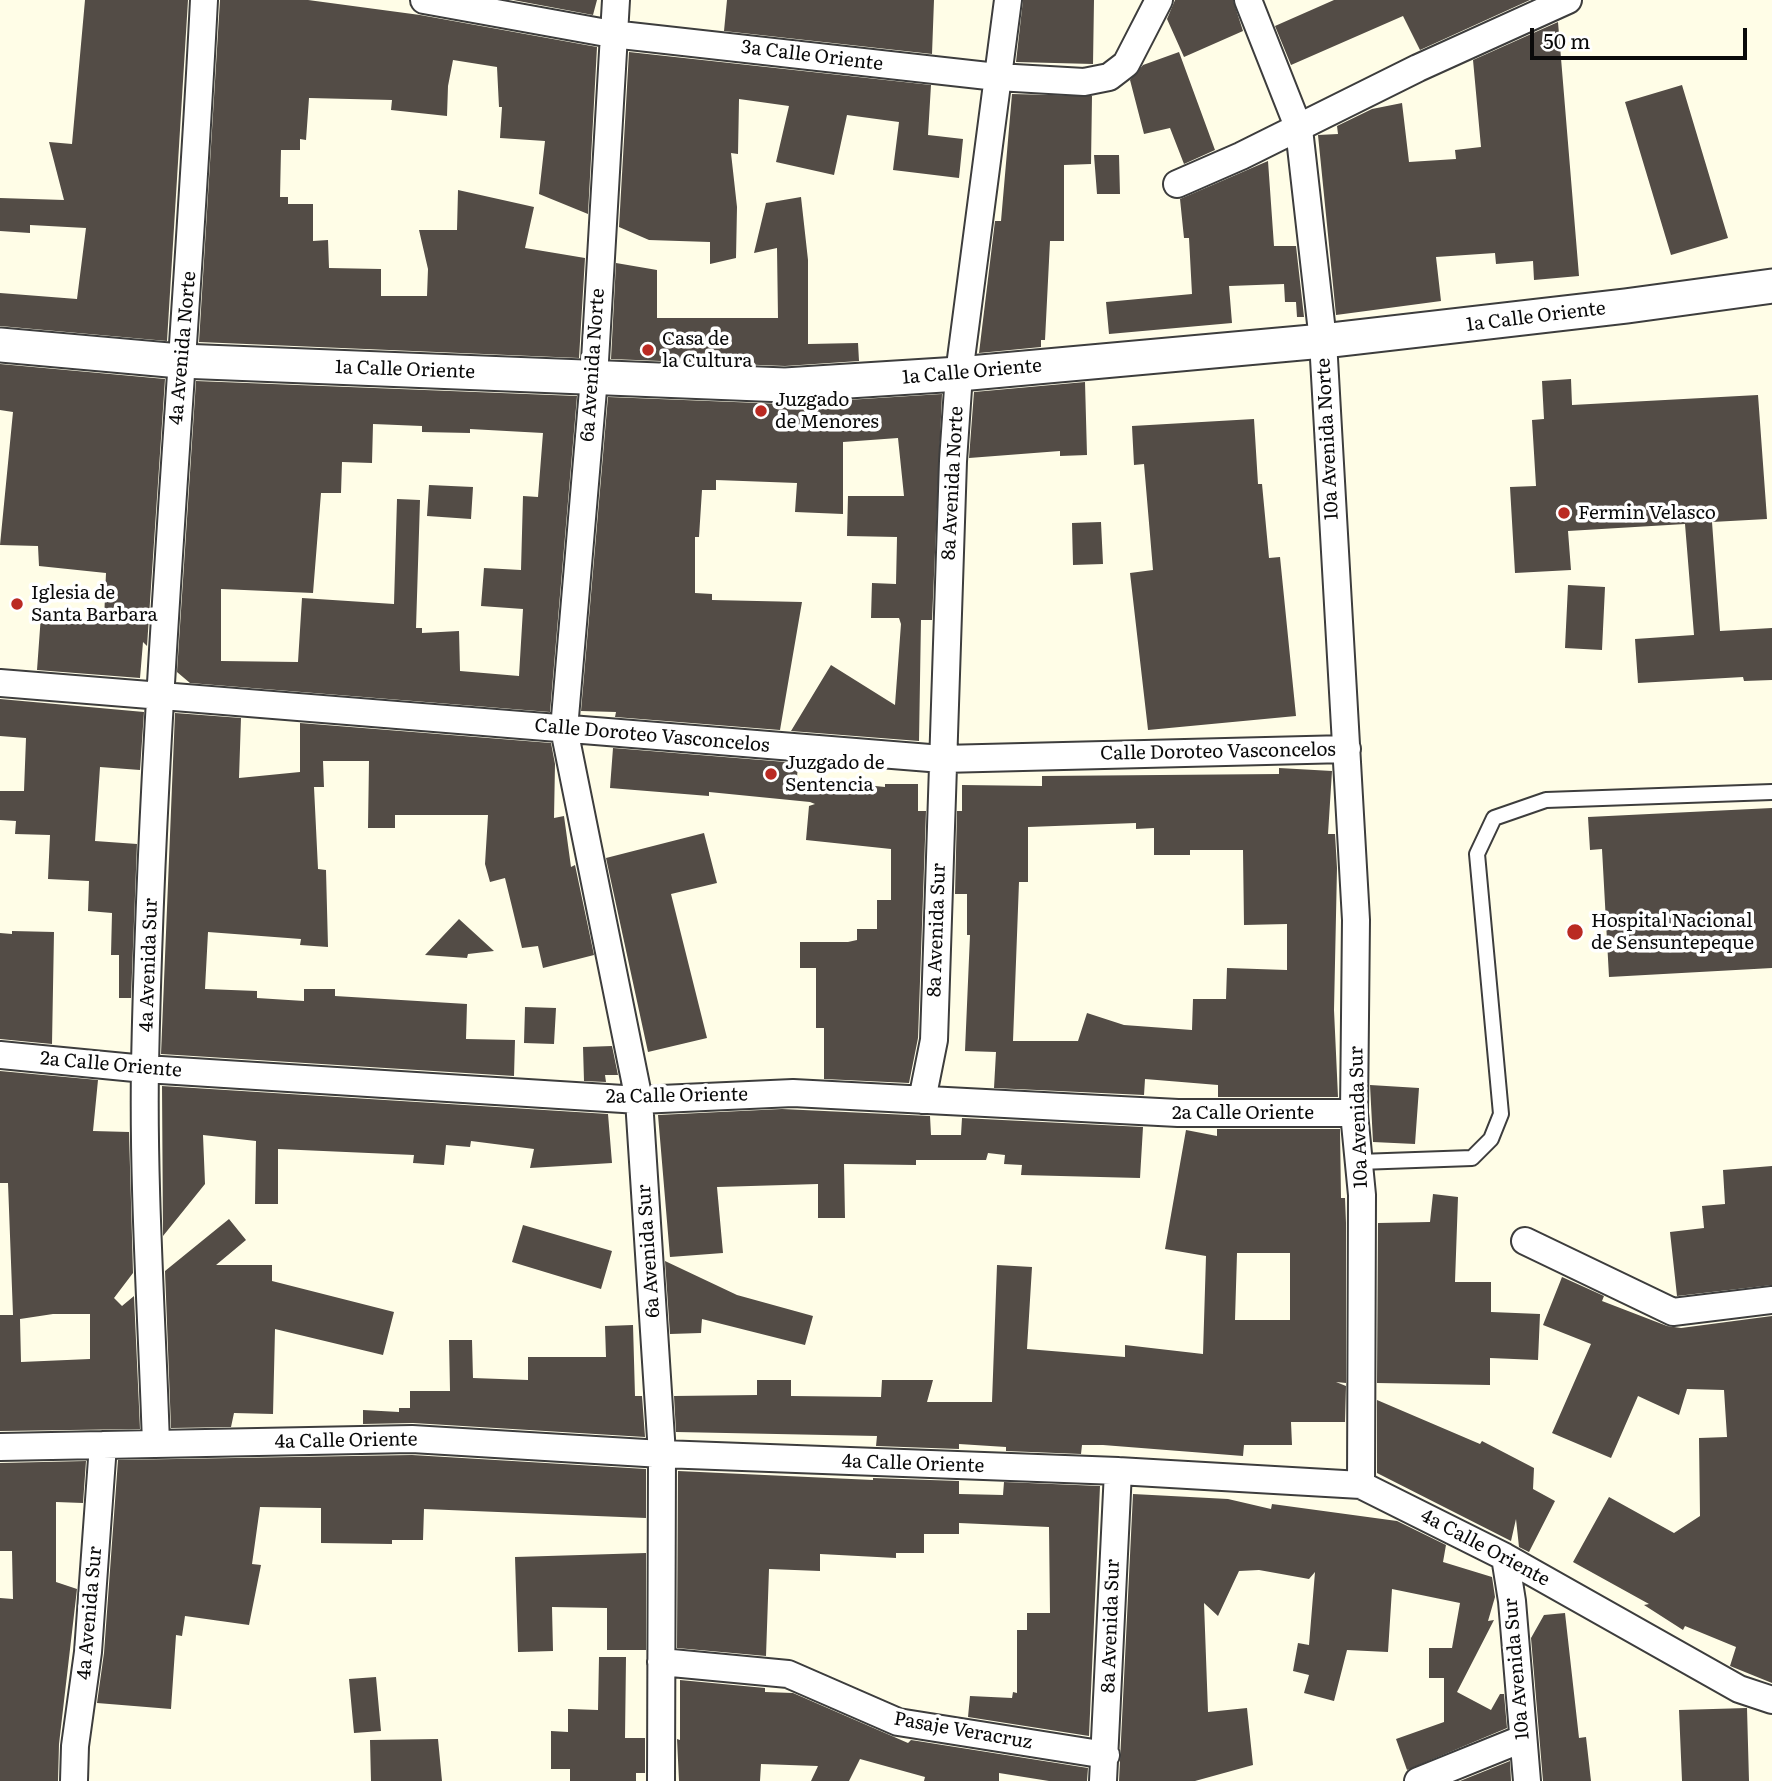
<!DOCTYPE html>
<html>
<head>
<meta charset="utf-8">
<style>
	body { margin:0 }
	#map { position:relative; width:1772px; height:1781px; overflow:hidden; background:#fffde7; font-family:Literata,serif }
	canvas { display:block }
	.scale { position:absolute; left:1530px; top:28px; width:217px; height:32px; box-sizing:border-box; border:4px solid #0a0a0a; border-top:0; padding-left:9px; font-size:21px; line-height:24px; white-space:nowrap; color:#0a0a0a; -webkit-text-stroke:5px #fff; paint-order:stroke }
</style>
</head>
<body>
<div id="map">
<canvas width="1772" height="1781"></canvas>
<div class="scale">50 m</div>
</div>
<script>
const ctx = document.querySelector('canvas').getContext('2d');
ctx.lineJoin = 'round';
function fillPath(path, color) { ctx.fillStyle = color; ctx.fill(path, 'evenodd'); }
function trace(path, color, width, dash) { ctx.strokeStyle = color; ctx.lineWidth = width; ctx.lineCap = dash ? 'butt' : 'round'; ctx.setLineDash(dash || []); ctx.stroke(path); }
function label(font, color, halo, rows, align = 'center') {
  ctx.font = font + ' Literata,serif'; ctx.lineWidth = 7; ctx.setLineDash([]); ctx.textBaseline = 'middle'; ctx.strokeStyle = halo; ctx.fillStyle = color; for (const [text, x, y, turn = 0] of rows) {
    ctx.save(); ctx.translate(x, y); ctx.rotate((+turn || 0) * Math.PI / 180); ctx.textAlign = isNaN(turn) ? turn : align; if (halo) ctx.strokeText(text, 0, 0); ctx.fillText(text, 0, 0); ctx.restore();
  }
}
fillPath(new Path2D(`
	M85 0H188L167 341 0 326V293L77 299 86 228 30 225V233L0 231V198L64 200 49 142 72 144Z
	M220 0H308L420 15 597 47 588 214 539 194 545 141 500 138 502 107H499L497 67 453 60 448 86 447 116 391 110 392 100 309 98 306 140 300 139V150H281L280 197H288V204H313V241L328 240 329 268 381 269V296H427L428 269 419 230H457L458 190 534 207 525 248 585 258 579 358 199 342Z
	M513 0H597L593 15Z
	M727 0H934L932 54 724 31Z
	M1023 0H1094L1093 64 1016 62Z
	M1175 0H1233L1243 31 1184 57 1167 19Z
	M1334 0H1530L1420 50 1403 16 1291 65 1275 26Z
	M1558 22 1579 276 1534 280 1533 261 1496 264 1495 253 1436 257 1441 301 1336 315 1318 135 1338 134 1337 126 1372 109 1402 103 1409 162 1456 159 1455 150 1481 147 1473 60Z
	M629 52 931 85 928 135 963 139 959 178 893 170 899 122 847 115 834 175 776 162 789 106 739 99 738 154 731 153 737 207 736 258 710 264V242L649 240 619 227Z
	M1179 52 1215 150 1184 164 1170 128 1144 134 1130 80 1143 65Z
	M1682 85 1728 238 1671 255 1625 102Z
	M1012 94 1092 96 1091 164 1064 165V241H1050L1045 340H1041V347L979 353 995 221H1001Z
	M1094 155H1119L1120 194H1097Z
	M1268 161 1274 246H1296L1304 317H1297L1296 302H1285L1284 284 1229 286 1232 323 1109 334 1106 302 1192 294 1189 238H1184L1180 199Z
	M801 197 808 260V344L858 343 859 361 785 366 611 359 616 263 657 270V318H778L777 248 754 253 766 203Z
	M0 364 165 379 147 646 143 642 140 678 37 670 41 615 104 620 106 573 39 566 38 546 0 545 13 412 0 410Z
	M1571 379 1572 405 1758 395 1767 519 1712 522 1720 631 1772 628V680L1744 681 1743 677 1638 683 1635 639 1694 635 1685 524 1568 531 1571 570 1515 573 1510 487 1536 486 1532 420 1544 419 1542 381Z
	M196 381 577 396 550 712 190 683 177 672ZM373 424 422 426V432L470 433V429L543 433 538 497 523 496 521 570 484 568 481 606 523 609 519 676 460 671 459 631 422 633V628H416L420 500 397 499 394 604 302 598 298 662 221 661V589L313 593 321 493H341L342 462 372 463Z
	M1085 382 1087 455 1060 456V451L969 458 974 392Z
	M942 394 932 620H921L919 741 791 731 831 665 895 705 901 624 899 618H871L872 583 896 584 897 537 847 536 848 496H904L898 438 843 442V514L795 512 797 483 716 480V490H702L699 537H695V593L712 594V600L802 602 780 730 615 717 616 712 581 711 608 397 784 404Z
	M1254 419 1258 484H1262L1269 558 1280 557 1296 716 1148 730 1130 573 1153 570 1144 464 1134 465 1132 426Z
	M429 485 473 487 471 519 427 516Z
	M1101 522 1103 564 1073 565 1072 523Z
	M1568 585 1605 587 1602 650 1565 648Z
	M0 699 144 712 140 770 100 767 95 841 137 844 131 998H119V955H111L112 913 88 911 89 881 48 879 50 835 15 834 16 821 0 820V791H24L26 738 0 736Z
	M175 713 241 718 239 778 300 772V723L551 743 555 764 554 818 564 816 571 867 575 865 594 955 543 968 538 946 522 948 505 878 490 882 485 864 488 815H395V828H368L369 761H323L324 787H314L318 869 326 870 328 947 300 945 301 939 208 932 205 989 257 991V998L304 1001V989H335V996L467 1004 466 1039 515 1040 514 1076 161 1054Z
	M613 748 798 763 797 778 885 787V784H918V811H926L918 1038 909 1083 824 1079V1028H816V968H800V942H848L857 940V929H877V900H891V849L806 840 809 806 815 804 810 802 709 792V796L610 788Z
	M1279 768 1332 771 1328 834H1335L1337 868 1334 1010 1338 1097H1218V1085L1145 1079 1144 1095 994 1088 996 1052 965 1051 970 935H967V894H955L957 811H962V785L1042 786V776L1279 774ZM1136 823V829L1154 828V855H1190V850H1243L1244 925 1287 924V970L1227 968 1226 999H1193L1192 1030 1124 1025 1087 1013 1078 1041H1013L1019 882H1028V827Z
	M1772 808V968L1609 977 1602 849 1590 850 1588 817Z
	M704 833 717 883 671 894 707 1038 648 1052 606 858Z
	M459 919 494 951 468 954 467 958 425 955Z
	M12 931 54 932 52 1044 0 1039V933L12 934Z
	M525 1007 556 1008 554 1044 524 1043Z
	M612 1046 618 1075H605L606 1082 584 1081 583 1047Z
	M0 1071 98 1080 93 1131 129 1132 133 1273 114 1298 122 1306 134 1296 140 1429 0 1431V1315H13L8 1183H0ZM53 1314H90V1359L21 1362 20 1319Z
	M1370 1085 1419 1088 1415 1144 1373 1142Z
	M162 1086 608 1114 612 1163 530 1168 534 1149 471 1141 470 1147 446 1145 444 1165 413 1163 414 1155 278 1149V1204H255L256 1141 203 1135 205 1184 163 1236Z
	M782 1109 930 1116 931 1135H961L962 1118 1143 1127 1140 1178 1021 1175 1022 1165 1004 1164 1005 1155 988 1153 986 1160H916V1165L844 1164 845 1218H818V1184L717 1187 723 1253 670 1257 658 1115Z
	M1217 1129H1340L1341 1198H1345L1346 1223V1383L1336 1382 1346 1386 1345 1422H1291L1292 1445H1244L1243 1456 1103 1445H1082L1081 1454 1006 1451V1447L959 1444V1449L876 1446 877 1436 676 1432 674 1396 757 1395V1380H791V1396L881 1397 882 1380H933L927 1402H992L997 1265 1032 1267 1027 1349 1125 1357V1345L1203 1354 1206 1256 1165 1249 1186 1130 1217 1136ZM1237 1253H1290V1320H1235Z
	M1772 1166V1285L1677 1296 1670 1232 1704 1228 1702 1206 1725 1204 1723 1170Z
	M1433 1194 1458 1197 1455 1282H1491V1312L1540 1314 1538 1360 1490 1358V1385L1377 1383 1378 1223 1430 1222Z
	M229 1219 246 1240 216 1265H272V1281L394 1312 383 1355 275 1329 273 1414 234 1413 231 1427 171 1428 165 1271Z
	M523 1225 612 1251 601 1289 512 1262Z
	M665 1261 737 1295 813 1316 805 1345 702 1319 701 1333 670 1334Z
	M1562 1277 1604 1296 1602 1301 1667 1326 1681 1328 1772 1316V1683L1730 1666 1736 1647 1685 1626 1683 1630 1644 1605 1649 1604 1573 1562 1609 1497 1674 1533 1700 1516 1699 1438 1727 1437 1724 1390 1687 1389 1679 1415 1638 1396 1611 1458 1552 1433 1591 1344 1543 1325Z
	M633 1325 635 1396H642L645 1437 413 1423 363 1424V1410L399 1412V1408H410V1391H450L449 1340H472L473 1378 528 1380V1357H606L605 1326Z
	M1377 1400 1480 1444 1482 1441 1534 1468 1533 1489 1555 1501 1529 1552 1519 1547 1516 1519 1511 1541 1377 1473Z
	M412 1455 646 1469V1518L424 1509 423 1540H392V1544L321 1543V1508L260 1507 252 1564 261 1565 249 1625 185 1616 182 1636 176 1635 171 1709 97 1703 104 1653 118 1460Z
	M86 1461 83 1503 56 1502V1582L77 1589 59 1744 58 1781H0V1598L13 1599 12 1551H0V1463Z
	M678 1471 873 1480V1478L959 1481V1494L1003 1495 1004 1482 1100 1486 1089 1736 968 1717 970 1696 1012 1698 1013 1692 1017 1693V1630H1027V1613H1050L1049 1527 959 1523V1534H924V1553H896V1558L820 1554V1571L769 1569 766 1656 677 1648Z
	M1133 1494 1228 1499 1271 1509 1272 1504 1397 1521 1446 1545 1443 1562 1492 1577 1495 1597 1488 1621 1494 1620 1457 1692 1491 1710 1500 1694H1504L1507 1728 1407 1770 1396 1739 1444 1722V1678H1429V1648H1452L1460 1603 1392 1589 1388 1652 1347 1650 1334 1701 1304 1693 1309 1675 1293 1671 1298 1643 1309 1645 1315 1572 1309 1579 1259 1570 1239 1571 1218 1616 1204 1603 1208 1712 1247 1708 1253 1765 1195 1781H1119Z
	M646 1553V1650H607V1608L552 1607 553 1651 518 1652 515 1557Z
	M1565 1613 1579 1738 1586 1737 1591 1781H1543L1531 1638 1544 1615Z
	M599 1657H626L625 1738H645V1773H636V1781H570V1769H551V1731L568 1732V1709L598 1710Z
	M376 1677 381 1731 354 1733 349 1679Z
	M680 1680 765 1688V1692L793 1693 908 1743 911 1740 1088 1768 1087 1781H1049L999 1773V1781H924L925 1777 860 1759 849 1781H811L818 1766 761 1764 760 1781H679L677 1739 680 1740Z
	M1747 1708 1749 1781H1682L1679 1710Z
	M438 1739 442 1781H371L370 1740Z
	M1510 1761 1511 1781H1460Z`), '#534c46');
const service = new Path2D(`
	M1359 1162 1472 1158 1491 1139 1501 1114 1477 854 1494 818 1546 800 1772 792`);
const minor = new Path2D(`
	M424 0 612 34 997 77 1084 82 1109 77 1126 64 1159 0
	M616 0 594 378 564 729 639 1100 662 1454 661 1781
	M1248 0 1299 129 1323 341 1356 920 1354 1113 1362 1195 1361 1485
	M1177 184 1241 156 1418 68 1568 0
	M0 683 942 759 1347 749
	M0 1055 145 1069 639 1100 793 1093 1178 1113H1354
	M922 1100 934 1040 953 461 959 374 1008 0
	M1525 1241 1673 1312 1772 1300
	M156 1444C152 1319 143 1191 145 1066 152 710 186 356 204 0
	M0 1447 412 1439 662 1454 1118 1471 1361 1485 1505 1557 1739 1689 1772 1700
	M1505 1557 1512 1601 1527 1781
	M661 1662 788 1674 898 1722 1106 1755
	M74 1781 75 1746 88 1652 103 1445
	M1103 1781 1118 1471
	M1418 1781 1522 1739`);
const tertiary = new Path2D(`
	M0 345 180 361 785 385 959 374 1323 341 1626 306 1772 286`);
trace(service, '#3d3d3d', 18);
trace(minor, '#3d3d3d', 30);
trace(tertiary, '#3d3d3d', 37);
trace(service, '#fff', 14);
trace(minor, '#fff', 26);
trace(tertiary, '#fff', 33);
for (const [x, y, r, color] of [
	[648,350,7,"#ba2a22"],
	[761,411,7,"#ba2a22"],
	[1564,513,7,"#ba2a22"],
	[17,604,7,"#ba2a22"],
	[771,774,7,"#ba2a22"],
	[1575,932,9,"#ba2a22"]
]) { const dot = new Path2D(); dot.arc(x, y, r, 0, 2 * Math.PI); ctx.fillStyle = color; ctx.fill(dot); trace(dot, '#fff', 2.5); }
label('19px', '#0a0a0a', '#fff', [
	["3a Calle Oriente",812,56,7],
	["1a Calle Oriente",1536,317,-7],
	["4a Avenida Norte",183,348,-85],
	["6a Avenida Norte",593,365,-86],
	["1a Calle Oriente",405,370,2],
	["1a Calle Oriente",972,372,-5],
	["10a Avenida Norte",1328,439,-93],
	["8a Avenida Norte",953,483,-87],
	["Calle Doroteo Vasconcelos",652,736,5],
	["Calle Doroteo Vasconcelos",1218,752,-1],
	["8a Avenida Sur",937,930,-88],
	["4a Avenida Sur",149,965,-88],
	["2a Calle Oriente",111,1065,5],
	["2a Calle Oriente",677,1096,-1],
	["2a Calle Oriente",1243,1113],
	["10a Avenida Sur",1359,1117,-92],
	["6a Avenida Sur",649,1251,-94],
	["4a Calle Oriente",346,1441,-1],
	["4a Calle Oriente",913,1464,2],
	["4a Calle Oriente",1485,1548,28],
	["4a Avenida Sur",90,1613,-85],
	["8a Avenida Sur",1111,1626,-88],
	["10a Avenida Sur",1517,1669,-95],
	["Pasaje Veracruz",963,1731,10]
]);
label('19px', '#0a0a0a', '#fff', [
	["Casa de",662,339],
	["la Cultura",662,361],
	["Juzgado",775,400],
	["de Menores",775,422],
	["Fermin Velasco",1578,513],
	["Iglesia de",31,593],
	["Santa Barbara",31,615],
	["Juzgado de",785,763],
	["Sentencia",785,785],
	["Hospital Nacional",1591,921],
	["de Sensuntepeque",1591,943]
], 'left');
</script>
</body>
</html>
